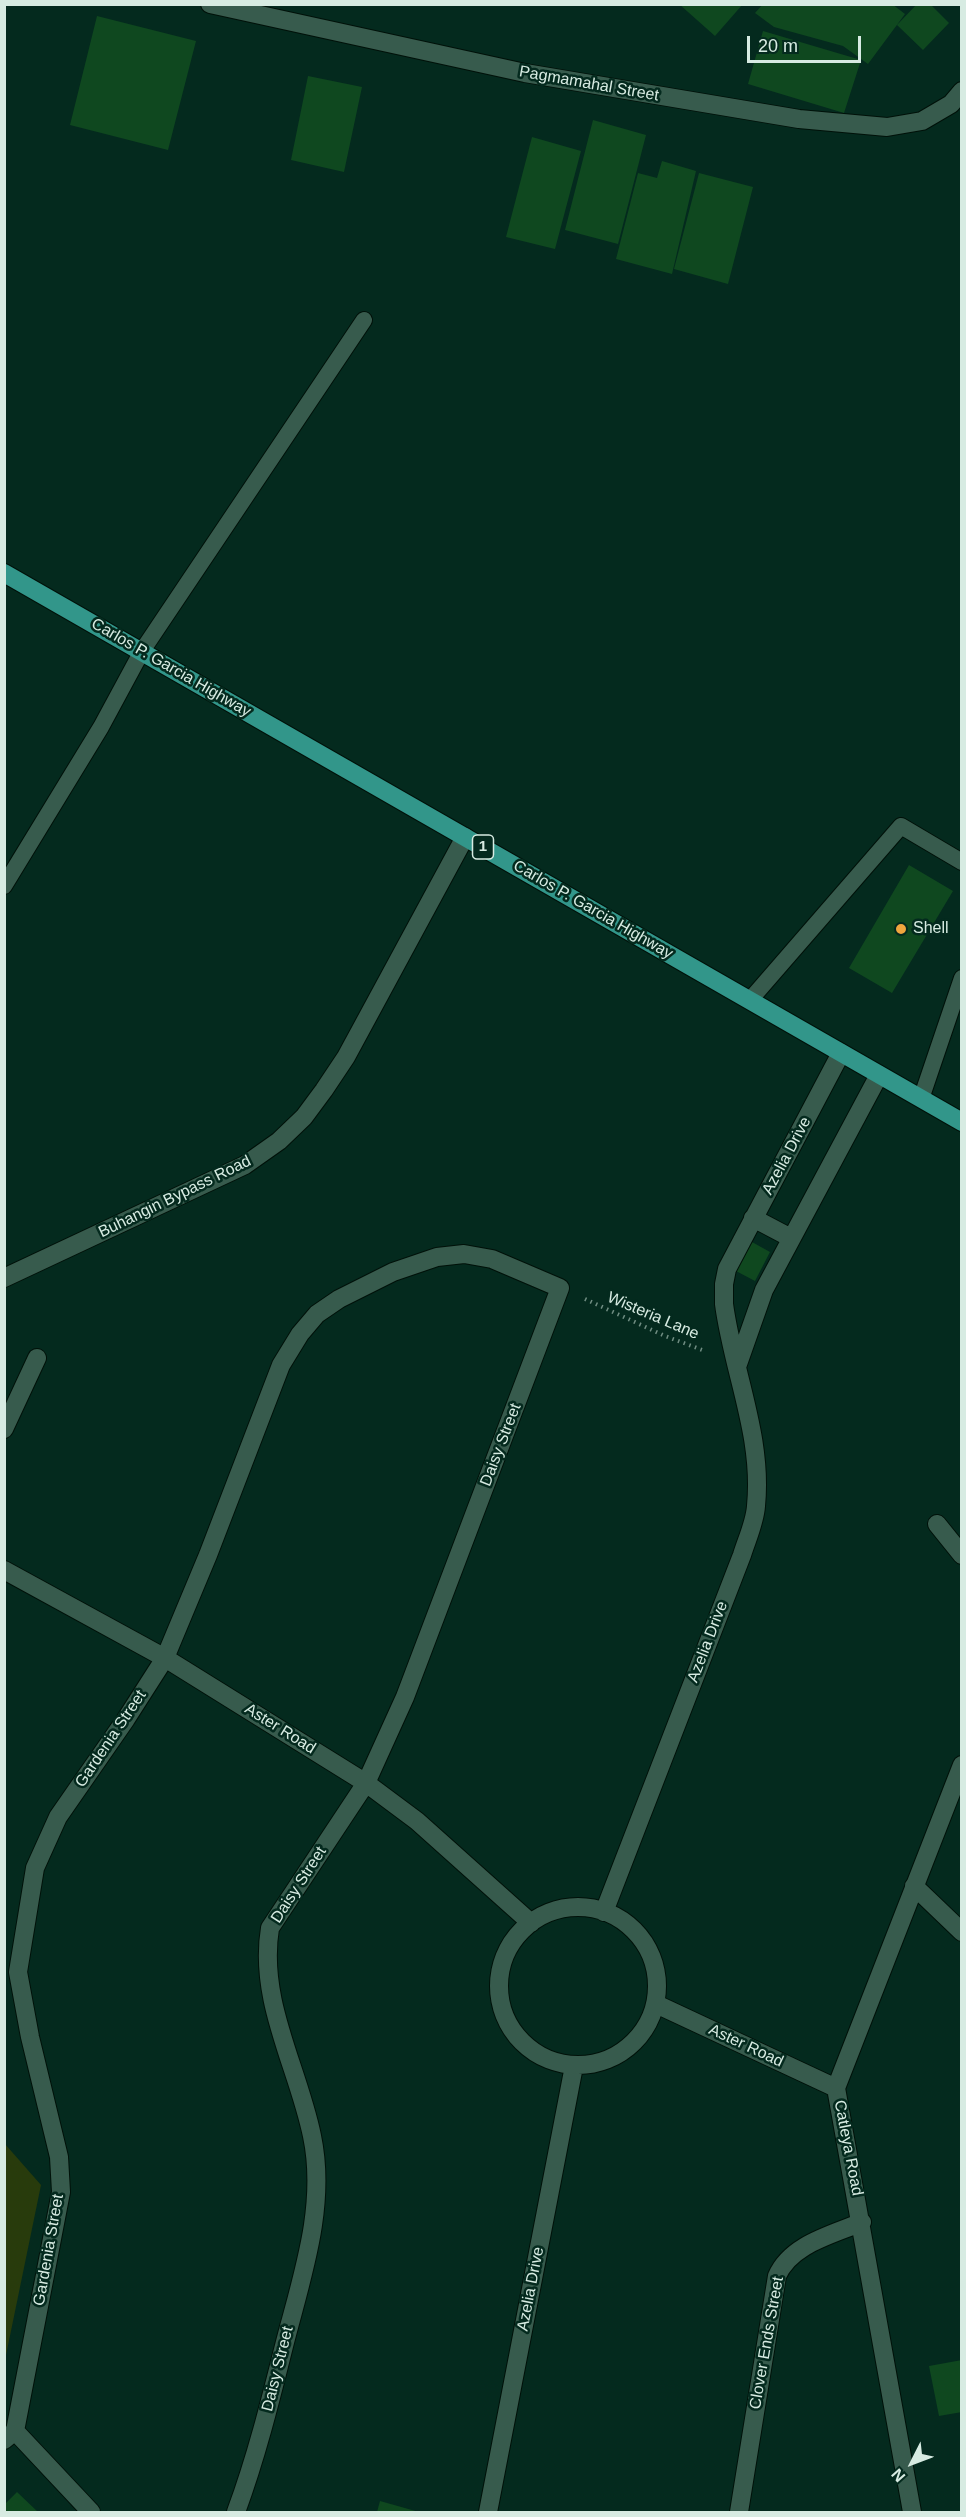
<!DOCTYPE html>
<html>
<head>
<meta charset="utf-8">
<style>
	body { margin:0 }
	#map { position:relative; width:966px; height:2517px; overflow:hidden; background:#042a1e; font-family:Arial,sans-serif }
	canvas { display:block }
	.frame { position:absolute; inset:0; border:6px solid #d7ebe2; pointer-events:none }
	.north { position:absolute; left:882px; top:2433px; width:60px; height:60px; -webkit-text-stroke:4px #042a1e; paint-order:stroke; rotate:228deg; font-size:16px; font-weight:700; line-height:24px; text-align:center; color:#d7ebe2 }
	.north::after { content:''; display:block; margin:auto; width:21px; height:27px; background:#d7ebe2; clip-path:polygon(50% 0,100% 100%,50% 72%,0 100%) }
	.scale { position:absolute; left:747px; top:36px; width:114px; height:27px; box-sizing:border-box; border:3px solid #d7ebe2; border-top:0; padding-left:8px; font-size:18px; line-height:21px; white-space:nowrap; color:#d7ebe2; -webkit-text-stroke:4px #042a1e; paint-order:stroke }
</style>
</head>
<body>
<div id="map">
<canvas width="966" height="2517"></canvas>
<div class="frame"></div>
<div class="north">N</div>
<div class="scale">20 m</div>
</div>
<script>
const ctx = document.querySelector('canvas').getContext('2d');
ctx.lineJoin = 'round';
function fillPath(path, color) { ctx.fillStyle = color; ctx.fill(path, 'evenodd'); }
function trace(path, color, width, dash) { ctx.strokeStyle = color; ctx.lineWidth = width; ctx.lineCap = dash ? 'butt' : 'round'; ctx.setLineDash(dash || []); ctx.stroke(path); }
function label(font, color, halo, rows, align = 'center') {
  ctx.font = font + ' Arial,sans-serif'; ctx.lineWidth = 5; ctx.setLineDash([]); ctx.textBaseline = 'middle'; ctx.strokeStyle = halo; ctx.fillStyle = color; for (const [text, x, y, turn = 0] of rows) {
    ctx.save(); ctx.translate(x, y); ctx.rotate((+turn || 0) * Math.PI / 180); ctx.textAlign = isNaN(turn) ? turn : align; if (halo) ctx.strokeText(text, 0, 0); ctx.fillText(text, 0, 0); ctx.restore();
  }
}
fillPath(new Path2D(`
	M5 2144 41 2185 5 2360Z`), '#283b0c');
fillPath(new Path2D(`
	M679 4H743L715 36Z
	M763 4H892L905 14 868 64 843 46 774 27 755 13Z
	M917 4H930L949 23 923 50 897 25Z
	M97 16 196 41 168 150 70 125Z
	M763 31 861 60 844 113 748 84Z
	M308 76 362 87 344 172 291 160Z
	M593 120 646 135 618 244 565 230Z
	M532 137 581 151 555 249 506 237Z
	M662 161 696 171 672 274 616 259 638 173 657 178Z
	M699 173 753 187 728 284 674 269Z
	M909 865 953 891 892 993 849 968Z
	M752 1242 770 1252 755 1281 736 1271Z
	M962 2360V2412L939 2416 929 2366Z
	M17 2492 38 2512H4V2505Z
	M380 2501 419 2512H377Z`), '#0f481f');
const service = new Path2D(`
	M4 886 101 727 142 651 364 320
	M750 1000 901 826 962 862
	M921 1099 962 978`);
const minor = new Path2D(`
	M210 4 525 73 799 119 887 127 922 121 951 104 962 91
	M753 1218 791 1238
	M738 1364 764 1290 879 1075
	M4 1429 37 1358
	M937 1524 962 1555
	M4 1570 165 1658 366 1783 417 1821 531 1923
	M914 1886 962 1932
	M499 1986a79 79 0 1 1 158 0a79 79 0 1 1-158 0Z
	M604 1912 742 1555C747 1539 755 1522 756 1506 763 1436 733 1372 724 1304V1284L727 1269 841 1053
	M656 2004 836 2088
	M15 2431 91 2512
	M4 2440 15 2431 61 2192 59 2157 30 2037 18 1972 35 1868 58 1817 126 1719 165 1658 208 1555 281 1365 300 1334 317 1314 339 1299 393 1272 437 1257 464 1254 492 1259 560 1288 405 1697 366 1783 270 1928C258 2001 298 2067 312 2136 327 2207 301 2279 284 2346 270 2402 256 2458 236 2512
	M488 2512 574 2066
	M739 2512 777 2276C791 2244 832 2235 862 2222
	M912 2512 836 2088 962 1765`);
const secondary = new Path2D(`
	M4 1278 245 1165 279 1141 304 1117 324 1090 346 1057 465 837`);
const trunk = new Path2D(`
	M4 573 962 1122`);
trace(service, '#001109', 18);
trace(minor, '#001109', 20);
trace(secondary, '#001109', 20);
trace(trunk, '#001109', 20);
trace(new Path2D(`
	M585 1299 665 1336 705 1351`), '#708d82', 4, [1.5, 4.5]);
trace(service, '#375b4d', 16);
trace(minor, '#375b4d', 18);
trace(secondary, '#375b4d', 18);
trace(trunk, '#32968a', 18);
for (const [x, y, r, color] of [
	[901,929,6,"#f0a63e"]
]) { const dot = new Path2D(); dot.arc(x, y, r, 0, 2 * Math.PI); ctx.fillStyle = color; ctx.fill(dot); trace(dot, '#042a1e', 2); }
for (const [x, y, w] of [
	[483,847,21]
]) { const box = new Path2D(); box.roundRect(x - w / 2, y - 12, w, 24, 4.5); ctx.fillStyle = '#042a1e'; ctx.fill(box); trace(box, '#d7ebe2', 1.5); }
label('bold 15px', '#d7ebe2', null, [
	["1",483,847]
]);
label('16px', '#d7ebe2', '#042a1e', [
	["Pagmamahal Street",589,84,10],
	["Carlos P. Garcia Highway",171,668,30],
	["Carlos P. Garcia Highway",593,910,30],
	["Azelia Drive",787,1156,-62],
	["Buhangin Bypass Road",175,1197,-26],
	["Wisteria Lane",653,1316,23],
	["Daisy Street",501,1445,-69],
	["Azelia Drive",708,1642,-69],
	["Aster Road",280,1729,32],
	["Gardenia Street",111,1739,-56],
	["Daisy Street",299,1885,-57],
	["Aster Road",746,2046,25],
	["Catleya Road",848,2148,79],
	["Gardenia Street",49,2250,-80],
	["Azelia Drive",531,2289,-79],
	["Clover Ends Street",767,2343,-80],
	["Daisy Street",278,2369,-76]
]);
label('16px', '#d7ebe2', '#042a1e', [
	["Shell",913,929]
], 'left');
</script>
</body>
</html>
